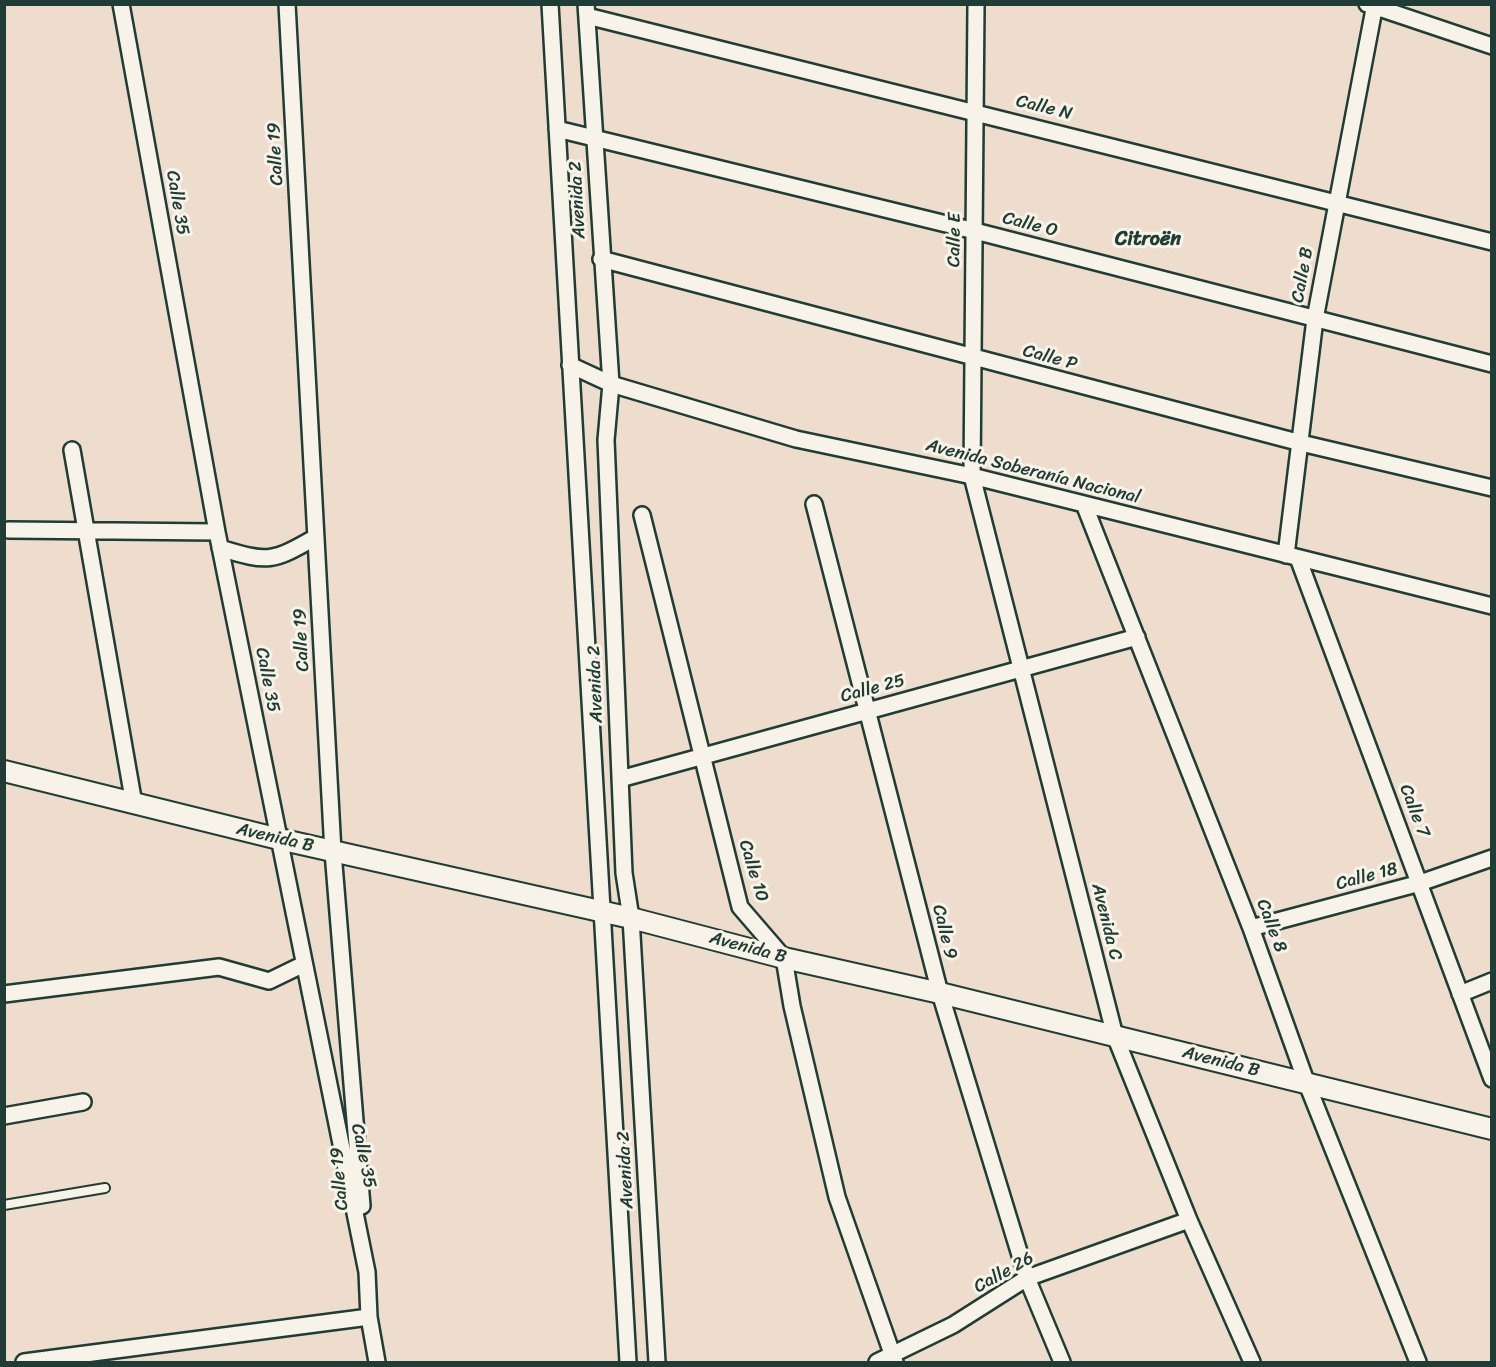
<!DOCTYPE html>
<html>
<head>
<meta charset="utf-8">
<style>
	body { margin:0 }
	#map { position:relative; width:1496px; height:1367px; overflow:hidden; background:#eedccd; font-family:Sriracha,sans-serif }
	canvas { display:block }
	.frame { position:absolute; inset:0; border:6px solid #1f3d34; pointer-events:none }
</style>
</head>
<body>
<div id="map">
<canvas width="1496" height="1367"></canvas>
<div class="frame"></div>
</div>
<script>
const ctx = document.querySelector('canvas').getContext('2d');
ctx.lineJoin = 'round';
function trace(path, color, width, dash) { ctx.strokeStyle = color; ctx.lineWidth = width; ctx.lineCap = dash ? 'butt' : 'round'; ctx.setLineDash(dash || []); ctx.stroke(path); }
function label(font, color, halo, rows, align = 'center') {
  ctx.font = font + ' Sriracha,sans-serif'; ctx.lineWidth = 6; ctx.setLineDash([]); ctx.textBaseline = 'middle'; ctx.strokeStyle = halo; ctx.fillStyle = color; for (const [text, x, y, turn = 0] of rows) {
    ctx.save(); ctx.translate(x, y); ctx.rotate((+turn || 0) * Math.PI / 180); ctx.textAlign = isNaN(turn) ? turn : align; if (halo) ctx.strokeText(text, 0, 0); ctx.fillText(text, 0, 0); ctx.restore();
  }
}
const service = new Path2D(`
	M4 1205 105 1188`);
const minor = new Path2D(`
	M121 4 217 532 367 1272 369 1317 377 1362
	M287 4 333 852 362 1206
	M550 4 628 1362
	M586 4 611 384 606 440 624 873 631 918 657 1362
	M976 4 972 476 1115 1036 1189 1220 1252 1362
	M1367 4 1492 46
	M587 16 1492 242
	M557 129 975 231 1492 364
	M601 259 1301 443 1492 488
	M570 365 611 384 796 439 972 476 1492 606
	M72 450 134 804
	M814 504 940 993 1027 1278 1062 1362
	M1084 504 1251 928 1307 1084 1418 1362
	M642 515 740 907 784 958 792 1006 837 1197 895 1362
	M8 530 217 532
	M220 548C269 563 272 562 316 537
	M1286 555 1315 319 1375 4
	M1298 558 1492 1079
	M620 779 1137 637
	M1251 928 1420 883 1492 858
	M4 994 219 967 269 981 304 964
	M1460 994 1492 981
	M4 1116 83 1102
	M24 1362 369 1317
	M877 1362 953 1325 1027 1278 1189 1220`);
const tertiary = new Path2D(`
	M4 771 279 839 631 918 784 958 940 993 1492 1129`);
trace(service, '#1f3d34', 12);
trace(minor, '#1f3d34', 20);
trace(tertiary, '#1f3d34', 24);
trace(service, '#f7f3e8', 8);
trace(minor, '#f7f3e8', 15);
trace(tertiary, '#f7f3e8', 20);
label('18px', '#1f3d34', '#f7f3e8', [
	["Calle N",1044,108,14],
	["Calle 19",276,154,-93],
	["Avenida 2",578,200,-93],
	["Calle 35",177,203,80],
	["Calle O",1030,225,14],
	["Calle E",955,240,-89],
	["Calle B",1303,275,-80],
	["Calle P",1050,358,15],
	["Avenida Soberanía Nacional",1033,472,14],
	["Calle 19",302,640,-93],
	["Calle 35",267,680,79],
	["Avenida 2",596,684,-92],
	["Calle 25",873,689,-15],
	["Calle 7",1414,811,69],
	["Avenida B",275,838,13],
	["Calle 10",753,871,73],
	["Calle 18",1367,877,-15],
	["Avenida C",1106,922,76],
	["Calle 8",1271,926,69],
	["Calle 9",944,932,76],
	["Avenida B",748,948,15],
	["Avenida B",1221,1062,14],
	["Calle 35",363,1156,78],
	["Avenida 2",626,1170,-93],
	["Calle 19",340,1179,-95],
	["Calle 26",1004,1273,-29]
]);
label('bold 20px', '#1f3d34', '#f7f3e8', [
	["Citroën",1148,240]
]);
</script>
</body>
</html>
